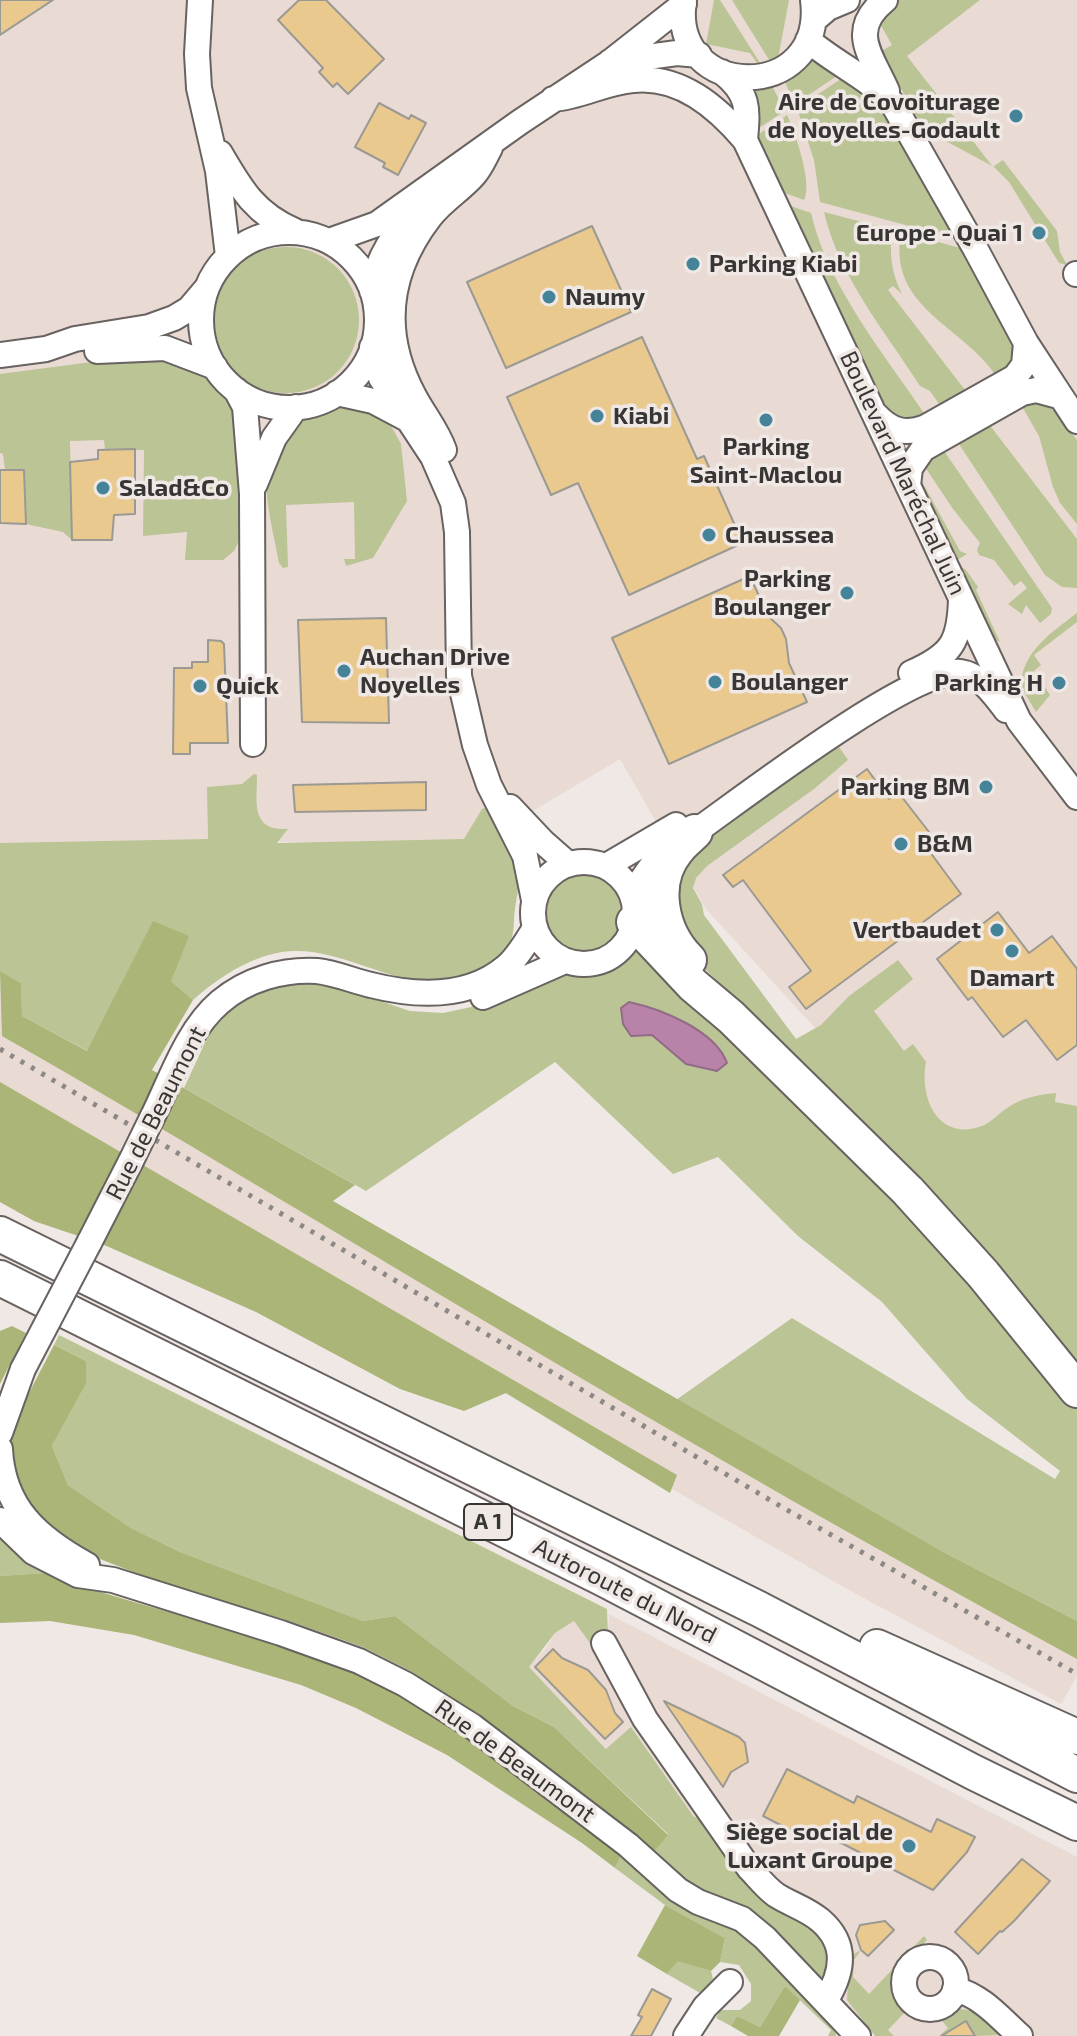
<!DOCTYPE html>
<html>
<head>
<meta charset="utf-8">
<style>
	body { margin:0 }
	canvas { display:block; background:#efe8e5 }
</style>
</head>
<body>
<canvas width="1077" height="2036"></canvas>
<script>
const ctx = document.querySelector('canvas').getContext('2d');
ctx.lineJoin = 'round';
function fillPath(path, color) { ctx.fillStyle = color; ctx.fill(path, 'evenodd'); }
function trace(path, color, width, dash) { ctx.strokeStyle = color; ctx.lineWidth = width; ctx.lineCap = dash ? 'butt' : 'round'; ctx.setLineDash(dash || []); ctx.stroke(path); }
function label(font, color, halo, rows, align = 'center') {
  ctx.font = font + ' "Exo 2",sans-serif'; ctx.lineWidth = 7; ctx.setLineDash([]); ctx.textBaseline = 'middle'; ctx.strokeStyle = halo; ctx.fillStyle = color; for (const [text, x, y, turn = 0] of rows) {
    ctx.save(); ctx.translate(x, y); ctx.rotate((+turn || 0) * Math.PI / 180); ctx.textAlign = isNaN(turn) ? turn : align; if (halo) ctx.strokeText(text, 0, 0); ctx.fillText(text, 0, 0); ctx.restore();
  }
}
fillPath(new Path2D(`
	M0 0H1077V1148L923 1146 706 909 620 759 474 846 243 841 0 851Z
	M0 971 153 1086 76 1235 34 1221 0 1202Z
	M172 1109 945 1553 1077 1621V1676L1061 1704 847 1589 136 1183Z
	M609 1614 1077 1857V2036H875L825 1977 704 1816 694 1817 632 1728 607 1749 528 1667 546 1648 555 1633 574 1621 608 1636Z`), '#e9dbd4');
fillPath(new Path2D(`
	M714 0H720L762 66H759L750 53 706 44Z
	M732 0H789L778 59 771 63Z
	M893 0H980L907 56 993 167 1003 160 1057 231 1060 252 1067 265 1059 263 1009 182 994 167 929 132 920 122 880 52 892 45 879 22Z
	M809 58 840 74 795 104 784 80Z
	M844 77 877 98 954 233 950 237 820 202 814 160 797 108Z
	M772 86 785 111 754 131 755 89Z
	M787 115C795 133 813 183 804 200L782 192 756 136Z
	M788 205 811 213C828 287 885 355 928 419L918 425 888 418Z
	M824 212 893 230C888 251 892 275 902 294L893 286 888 290 965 390 989 376 993 382 944 411 930 391 920 386C885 331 839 277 824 212Z
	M901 232 964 249 1018 353 999 380C965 325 887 310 901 232Z
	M213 320a73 73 0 1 1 146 0a73 73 0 1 1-146 0Z
	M147 359 178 361 203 372 221 389 235 408 240 427 241 537 234 551 223 560H185L187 532 143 536 144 450H105L104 440 70 441 72 540 63 532 26 524 24 471 5 470 3 454 0 453V374L92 362Z
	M1042 401 1057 414 1077 440V524L1060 503 1053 487 1039 436 1020 403Z
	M348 404 377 414 390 424 401 444 407 501 373 558 346 566 344 559H355L354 502 286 505 288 567 283 568 279 563C275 541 264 497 267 477 274 432 305 408 348 404Z
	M985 419 1077 539V588L1062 587 1045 575 955 438Z
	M942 448 1052 608 1051 614 1040 623 1026 605 1022 614 1008 604 1027 588 1021 581 1014 586 994 560 979 555 977 550 980 543 953 509 923 464Z
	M919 476 960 551 967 554 954 562 920 490Z
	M960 566 966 570 978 587 976 590 1000 642 990 637 957 569Z
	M1077 613V622L1034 655 1041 665 1034 671 1050 695 1036 712 1021 687C1021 652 1052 632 1077 613Z
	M835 741 848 760 814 789 707 866 696 878 693 888 702 904 704 915 796 1039 821 1025 849 996 898 960 913 979 874 1011 904 1051 913 1044 926 1062C919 1098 938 1142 982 1126 990 1123 996 1116 1003 1111 1020 1098 1035 1095 1056 1093L1055 1102 1077 1106V1379L923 1198 779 1040 683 948 669 886 680 856Z
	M254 774 257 775C257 803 250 831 288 829L277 843 464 839 482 809 489 806C498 821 512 837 517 853 524 874 515 899 514 920 513 944 509 951 489 965 423 1011 363 951 296 951 258 951 220 976 193 1000L171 981 88 1051 22 1016 21 983 0 971V843L208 839 207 787 242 784Z
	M543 914a41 41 0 1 1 82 0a41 41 0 1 1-82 0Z
	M641 944 861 1157 1007 1321 1077 1407V1621L945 1553 676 1400 792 1318 1055 1479 1060 1471 967 1399 882 1302 798 1236 718 1157 673 1174 555 1062 366 1191 184 1088 209 1034 233 1007 264 989 295 982 327 983 410 1011 443 1013 476 1006 561 974 591 978 622 965Z
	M59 1335 607 1609 608 1636 592 1646 574 1621 555 1633 529 1667 606 1749 631 1727 694 1817 704 1816 828 1944 829 1975 822 1978 816 1977 686 1885 653 1853 668 1834 554 1727 513 1706 395 1616 363 1621 180 1552 131 1528 68 1485 52 1446 86 1384V1361L54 1345Z
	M0 1537 16 1553 44 1573 0 1576Z
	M622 1854 738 1925 782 1968 780 1972 835 2027 836 2036H828L831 2030 785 1986 760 2027 737 2016 731 2026 716 2018 721 2010H740L751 2001V1984L739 1965 720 1962 725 1938 665 1905 615 1868Z
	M924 1936 927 1940C901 1968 872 1989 918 2017L915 2020 906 2011 888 2030 894 2036H875L847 2000 850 1956 861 1950 854 1960 853 1977 869 1994Z
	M678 1960 711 1971 713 1979 702 1994 667 1974Z
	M957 2008 976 2012 1001 2035 975 2036 966 2021 939 2036 948 2028 939 2017Z`), '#bbc495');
fillPath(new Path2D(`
	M153 921 189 936 171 981 193 1000 152 1070 355 1185 333 1201 945 1553 1077 1621V1659C885 1555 695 1446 508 1335 339 1235 172 1133 2 1036L0 971 21 983 22 1016 87 1051Z
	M0 1082 677 1475 670 1493 506 1393 464 1411 400 1389 256 1312 102 1244 34 1221 0 1202Z
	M12 1326 26 1333 0 1384V1331Z
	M54 1345 86 1361V1384L52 1446 68 1485 131 1528 180 1552 363 1621 395 1616 513 1706 554 1727 668 1835 653 1853 479 1720 411 1671 363 1647 286 1620 164 1584 100 1559 57 1538 25 1499 14 1472 7 1435Z
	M44 1573C145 1610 252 1629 351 1670 450 1711 538 1790 622 1854L615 1868 582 1843 447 1755 356 1708 301 1685 134 1635 50 1621 0 1623V1576Z
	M665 1905 725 1938 720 1962 711 1971 678 1961 667 1974 637 1956Z
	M785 1986 800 2000 779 2036H748L731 2026 737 2016 760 2027Z`), '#aab577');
const water = new Path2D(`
	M629 1002C661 1009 715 1030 727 1063L717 1071 686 1064 652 1035 631 1036 623 1024 621 1008Z`);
fillPath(water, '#b982a9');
trace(water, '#926b86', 2);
const building = new Path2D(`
	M0 0H53L0 35Z
	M299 0H326L384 59 348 94 337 83 333 87 319 72 323 68 278 20Z
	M379 103 409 119 411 115 426 123 398 175 383 167 385 163 355 147Z
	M592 226 631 312 506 368 467 282Z
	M642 337 697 459 704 456 741 539 735 542 736 546 629 595 578 483 551 495 507 397Z
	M135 449V514L114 515 112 540H72L70 462 98 459V450Z
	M0 470H24L26 524 0 523Z
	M750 576 768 616 781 628 786 639 789 663 807 702 669 764 612 638Z
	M386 618 389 723 302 722 298 620Z
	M208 640 221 641 224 644 228 743H190V754H173L174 668H192V662H208Z
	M867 769 889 799 898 792 936 841 927 848 961 894 806 1009 789 987 811 971 743 880 733 887 723 875Z
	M426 782V810L295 812 293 785Z
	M998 912 1029 953 1052 936 1077 969V1045L1057 1060 1026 1020 1003 1037 972 997 968 1000 937 959Z
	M553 1649 562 1658 588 1670 606 1690 615 1713 623 1722 605 1739 535 1667Z
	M664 1701 739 1737 745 1743 748 1762 731 1772 723 1787Z
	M787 1769 854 1803 857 1796 931 1832 937 1819 975 1837 967 1852 933 1890 814 1829 808 1839 763 1816Z
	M1022 1859 1050 1881 1014 1921 1002 1932 1000 1931 978 1954 955 1932Z
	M885 1921 894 1930 868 1956 861 1950 856 1935 860 1925Z
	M652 1989 671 1999 651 2036H631L642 2017 638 2015Z
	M966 2021 975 2036H941Z`);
fillPath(building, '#eac98e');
trace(building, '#9b9994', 2);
const minor = new Path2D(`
	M200 0 197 54 199 88 218 171 228 256
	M684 0C668 101 826 105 813 0
	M885 0C847 31 872 56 887 91
	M814 20 828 8 847 0
	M808 40C836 64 868 77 893 104L975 248 1026 343 1077 421
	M610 62 677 53 699 55
	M722 72C749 94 748 107 745 140
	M553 99C581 97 605 82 633 80 680 75 717 107 745 140L1019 721 1077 797
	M220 153C241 189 255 214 295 231
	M201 320a88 88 0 1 1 176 0a88 88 0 1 1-176 0Z
	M329 241 377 224 520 122 609 63 684 4
	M1076 274H1077
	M372 291C377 256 395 233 418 207
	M372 347 381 378 433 457 453 503 457 532 459 676 475 745 489 785 525 856 534 900
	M97 351 165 348 215 367
	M0 355 46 349 75 339 149 327 174 318 189 309 206 289
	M236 390 245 407 252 494 253 744
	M337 393 373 401 405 418
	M876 415C891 431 905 435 926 427L1015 377 1024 365 1026 343
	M444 450C437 430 424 415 414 396 380 333 387 273 430 217 442 201 461 190 474 175 481 167 485 157 490 148
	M255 484 274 438 296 407
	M908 486 910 468 923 449 1022 393 1036 390 1058 396
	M911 673C952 655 960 642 961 598
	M510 807 543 842 568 864
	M533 913a51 51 0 1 1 102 0a51 51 0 1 1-102 0Z
	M606 866 676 825
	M632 895C651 865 662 848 695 832 739 801 916 665 961 672 981 675 995 696 1006 710
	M483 997 565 961
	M152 1118C171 1080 187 1030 220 1002 247 979 283 969 317 971 336 973 353 981 371 985 415 996 468 999 506 967 518 957 526 942 535 928
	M89 1243 131 1161
	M0 1433 23 1369
	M0 1449C3 1508 38 1538 87 1565
	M0 1520 33 1552 78 1575 113 1580 281 1633 359 1661 405 1684 472 1726 628 1845 678 1890 698 1902 742 1919 765 1938 858 2036
	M604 1643 645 1719 749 1868C758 1877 765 1887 776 1895 790 1904 807 1909 820 1920 848 1944 843 1972 826 2000
	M904 1983a26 26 0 1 1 52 0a26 26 0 1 1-52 0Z
	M955 1989C982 1996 1000 2018 1020 2036
	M686 2036 705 2007 730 1982`);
const highway = new Path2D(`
	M634 922 693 985 731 1017 908 1191 983 1274 1077 1390
	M689 960C661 932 650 883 677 850 682 843 689 838 695 832
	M0 1234 759 1609 1077 1775
	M0 1278 604 1579 973 1772 1077 1823
	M877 1647 1077 1737`);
trace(minor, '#686260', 28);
trace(highway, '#686260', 38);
trace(minor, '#fff', 24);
trace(highway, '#fff', 34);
trace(new Path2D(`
	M0 1049 782 1507 1077 1674`), '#8c8886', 5, [4, 8]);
const minorBridge = new Path2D(`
	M131 1161 152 1118
	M23 1369 89 1243`);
trace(minorBridge, '#686260', 28, []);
trace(minorBridge, '#fff', 24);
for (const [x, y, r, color] of [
	[1016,116,8,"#458498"],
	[1039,233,8,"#458498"],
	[693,264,8,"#458498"],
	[549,297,8,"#458498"],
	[597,416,8,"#458498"],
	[766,420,8,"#458498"],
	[103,488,8,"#458498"],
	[709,535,8,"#458498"],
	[847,593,8,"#458498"],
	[344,671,8,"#458498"],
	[715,682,8,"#458498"],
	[1059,683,8,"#458498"],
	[200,686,8,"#458498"],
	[986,787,8,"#458498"],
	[901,844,8,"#458498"],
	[997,930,8,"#458498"],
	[1012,951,8,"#458498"],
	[909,1846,8,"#458498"]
]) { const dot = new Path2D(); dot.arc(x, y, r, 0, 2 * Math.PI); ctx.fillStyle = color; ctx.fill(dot); trace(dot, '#efe8e5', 3); }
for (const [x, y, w] of [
	[488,1522,48]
]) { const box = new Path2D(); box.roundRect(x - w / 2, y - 18, w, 36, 6); ctx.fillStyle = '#efe8e5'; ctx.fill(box); trace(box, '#383635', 2); }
label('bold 22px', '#383635', null, [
	["A 1",488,1522]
]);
label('bold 24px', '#383635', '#efe8e5', [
	["Aire de Covoiturage",1000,102,"right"],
	["de Noyelles-Godault",1000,130,"right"],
	["Europe - Quai 1",1023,233,"right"],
	["Parking Kiabi",709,264],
	["Naumy",565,297],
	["Kiabi",613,416],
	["Parking",766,447,"center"],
	["Saint-Maclou",766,475,"center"],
	["Salad&Co",119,488],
	["Chaussea",725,535],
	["Parking",831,579,"right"],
	["Boulanger",831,607,"right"],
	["Auchan Drive",360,657],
	["Noyelles",360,685],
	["Boulanger",731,682],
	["Parking H",1043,683,"right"],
	["Quick",216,686],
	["Parking BM",970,787,"right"],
	["B&M",917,844],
	["Vertbaudet",981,930,"right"],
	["Damart",1012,978,"center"],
	["Siège social de",893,1832,"right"],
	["Luxant Groupe",893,1860,"right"]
], 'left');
label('24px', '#383635', '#efe8e5', [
	["Boulevard Maréchal Juin",903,473,65],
	["Rue de Beaumont",156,1113,-63],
	["Autoroute du Nord",625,1591,27],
	["Rue de Beaumont",515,1761,36]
]);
</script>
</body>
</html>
